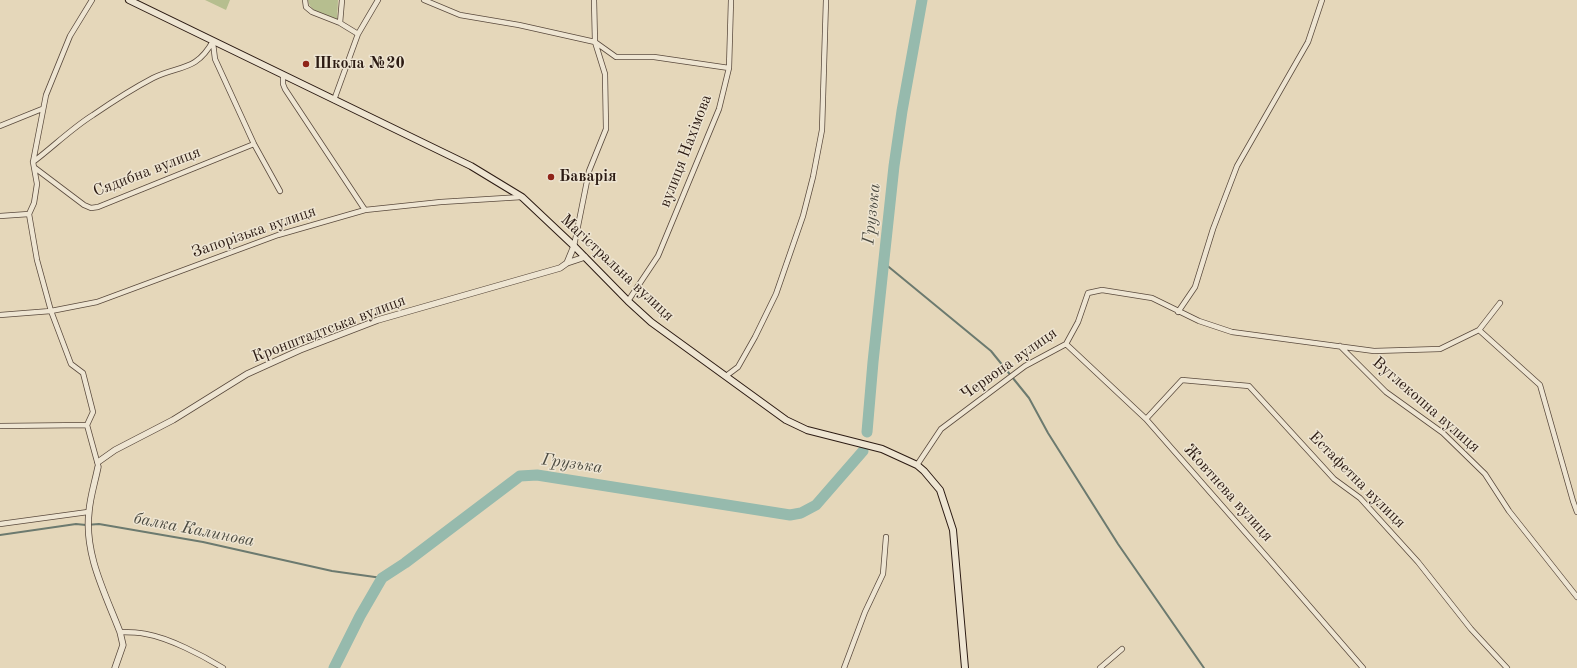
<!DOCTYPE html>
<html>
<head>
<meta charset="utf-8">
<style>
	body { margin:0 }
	canvas { display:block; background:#e5d7ba }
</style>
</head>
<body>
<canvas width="1577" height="668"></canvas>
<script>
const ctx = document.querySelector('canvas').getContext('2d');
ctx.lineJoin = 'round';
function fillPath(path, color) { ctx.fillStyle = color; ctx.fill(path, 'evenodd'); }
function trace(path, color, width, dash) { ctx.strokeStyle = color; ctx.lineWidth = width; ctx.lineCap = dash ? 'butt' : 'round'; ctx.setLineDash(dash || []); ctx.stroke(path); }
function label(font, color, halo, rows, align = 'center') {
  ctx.font = font + ' "Old Standard TT",serif'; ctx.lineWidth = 3; ctx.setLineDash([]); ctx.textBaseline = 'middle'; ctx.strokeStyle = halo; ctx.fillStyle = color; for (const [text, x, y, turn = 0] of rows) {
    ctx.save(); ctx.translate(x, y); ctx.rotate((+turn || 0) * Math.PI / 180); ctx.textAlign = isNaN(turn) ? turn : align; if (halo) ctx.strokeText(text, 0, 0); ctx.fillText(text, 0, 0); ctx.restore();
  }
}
fillPath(new Path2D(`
	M205 0H230L226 10Z
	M308 0H338L337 20C326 15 310 13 308 0Z`), '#b6be8f');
trace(new Path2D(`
	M884 263 991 351 1029 398 1048 433 1118 544 1204 668
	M0 535 76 524 86 525 99 524 203 542 332 571 382 578`), '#6c7a6f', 2);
trace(new Path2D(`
	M867 432 873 362 894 166 902 111 922 0
	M334 668 360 616 382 578 405 563 520 476 537 475 790 515 801 513 816 505 863 451`), '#96baad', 11);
const minor = new Path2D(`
	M92 0 70 36 46 95 33 162 37 184 34 203 29 214 37 260 51 311 71 364 83 373 93 412 87 425 98 465
	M305 0 306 7 312 12 340 23
	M342 0 340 23 358 34
	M424 0 460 15 519 25 595 42 616 57H654L729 68
	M213 43 215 59 254 144 280 191
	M283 76V84L285 89 365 210
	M334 100 358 34 378 0
	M0 126 42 109
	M33 162C53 147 72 128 93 115 112 102 132 89 153 78 179 65 196 72 213 41
	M35 168 84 205 91 208 98 207 254 144
	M0 216 29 214
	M574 246 589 171 606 129 605 74 595 42 594 0
	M628 301 658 256 719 109 729 68 731 0
	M1178 312 1195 287 1213 229 1237 166 1308 42 1322 0
	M0 315 51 311 97 302 278 235 365 210 441 202 522 197
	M1479 330 1540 385 1573 501 1577 512
	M1066 344 1146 419 1273 564 1363 668
	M1340 346 1386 392 1443 433 1485 474 1509 511 1577 597
	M726 376 738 367 755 337 776 294 803 216 813 177 822 130 826 0
	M1146 419 1182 380 1249 386 1334 479 1360 498 1418 562 1471 629 1507 668
	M0 426 87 425
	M917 465 941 429 1025 366 1066 344 1078 322 1088 293 1102 290 1152 298 1199 321 1232 332 1374 351 1440 349 1479 330 1500 303
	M0 524 88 512
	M120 632C129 632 137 632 146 634 169 638 202 655 223 668
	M844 668 865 612 883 574 886 537
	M1100 668 1122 649`);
const tertiary = new Path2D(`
	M567 263 574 246
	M98 462 115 450 173 420 247 374 300 350 378 320 560 268 567 263 585 257
	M98 467C95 482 90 497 89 512 84 554 105 593 120 632L123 645 115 668`);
const secondary = new Path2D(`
	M129 0 471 166 522 197 574 246 628 301 651 322 786 420 807 430 882 449 917 465 924 471 940 490 953 530 965 668`);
trace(minor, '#5a4a3d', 6);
trace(tertiary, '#5a4a3d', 7);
trace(secondary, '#2c1b13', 8);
trace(minor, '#eee5d2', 4.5);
trace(tertiary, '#eee5d2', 5.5);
trace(secondary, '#eee5d2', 6);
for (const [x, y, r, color] of [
	[306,64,4,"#8f2418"],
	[551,177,4,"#8f2418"]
]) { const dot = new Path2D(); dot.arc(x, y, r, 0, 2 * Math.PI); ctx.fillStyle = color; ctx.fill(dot); trace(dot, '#eee5d2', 1.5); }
label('bold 16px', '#2c1b13', '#eee5d2', [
	["Школа №20",314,64],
	["Баварія",559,177]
], 'left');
label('16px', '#2c1b13', '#eee5d2', [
	["вулиця Нахімова",686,151,-69],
	["Сядибна вулиця",147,172,-21],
	["Запорізька вулиця",254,232,-19],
	["Магістральна вулиця",617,268,43],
	["Кронштадтська вулиця",329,329,-21],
	["Червона вулиця",1009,364,-35],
	["Вуглекопна вулиця",1426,405,41],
	["Естафетна вулиця",1357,480,45],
	["Жовтнева вулиця",1228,493,48]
]);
label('italic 17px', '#4c4b41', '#eee5d2', [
	["Грузька",872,214,-84],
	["Грузька",572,464,8],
	["балка Калинова",194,530,11]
]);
</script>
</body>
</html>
